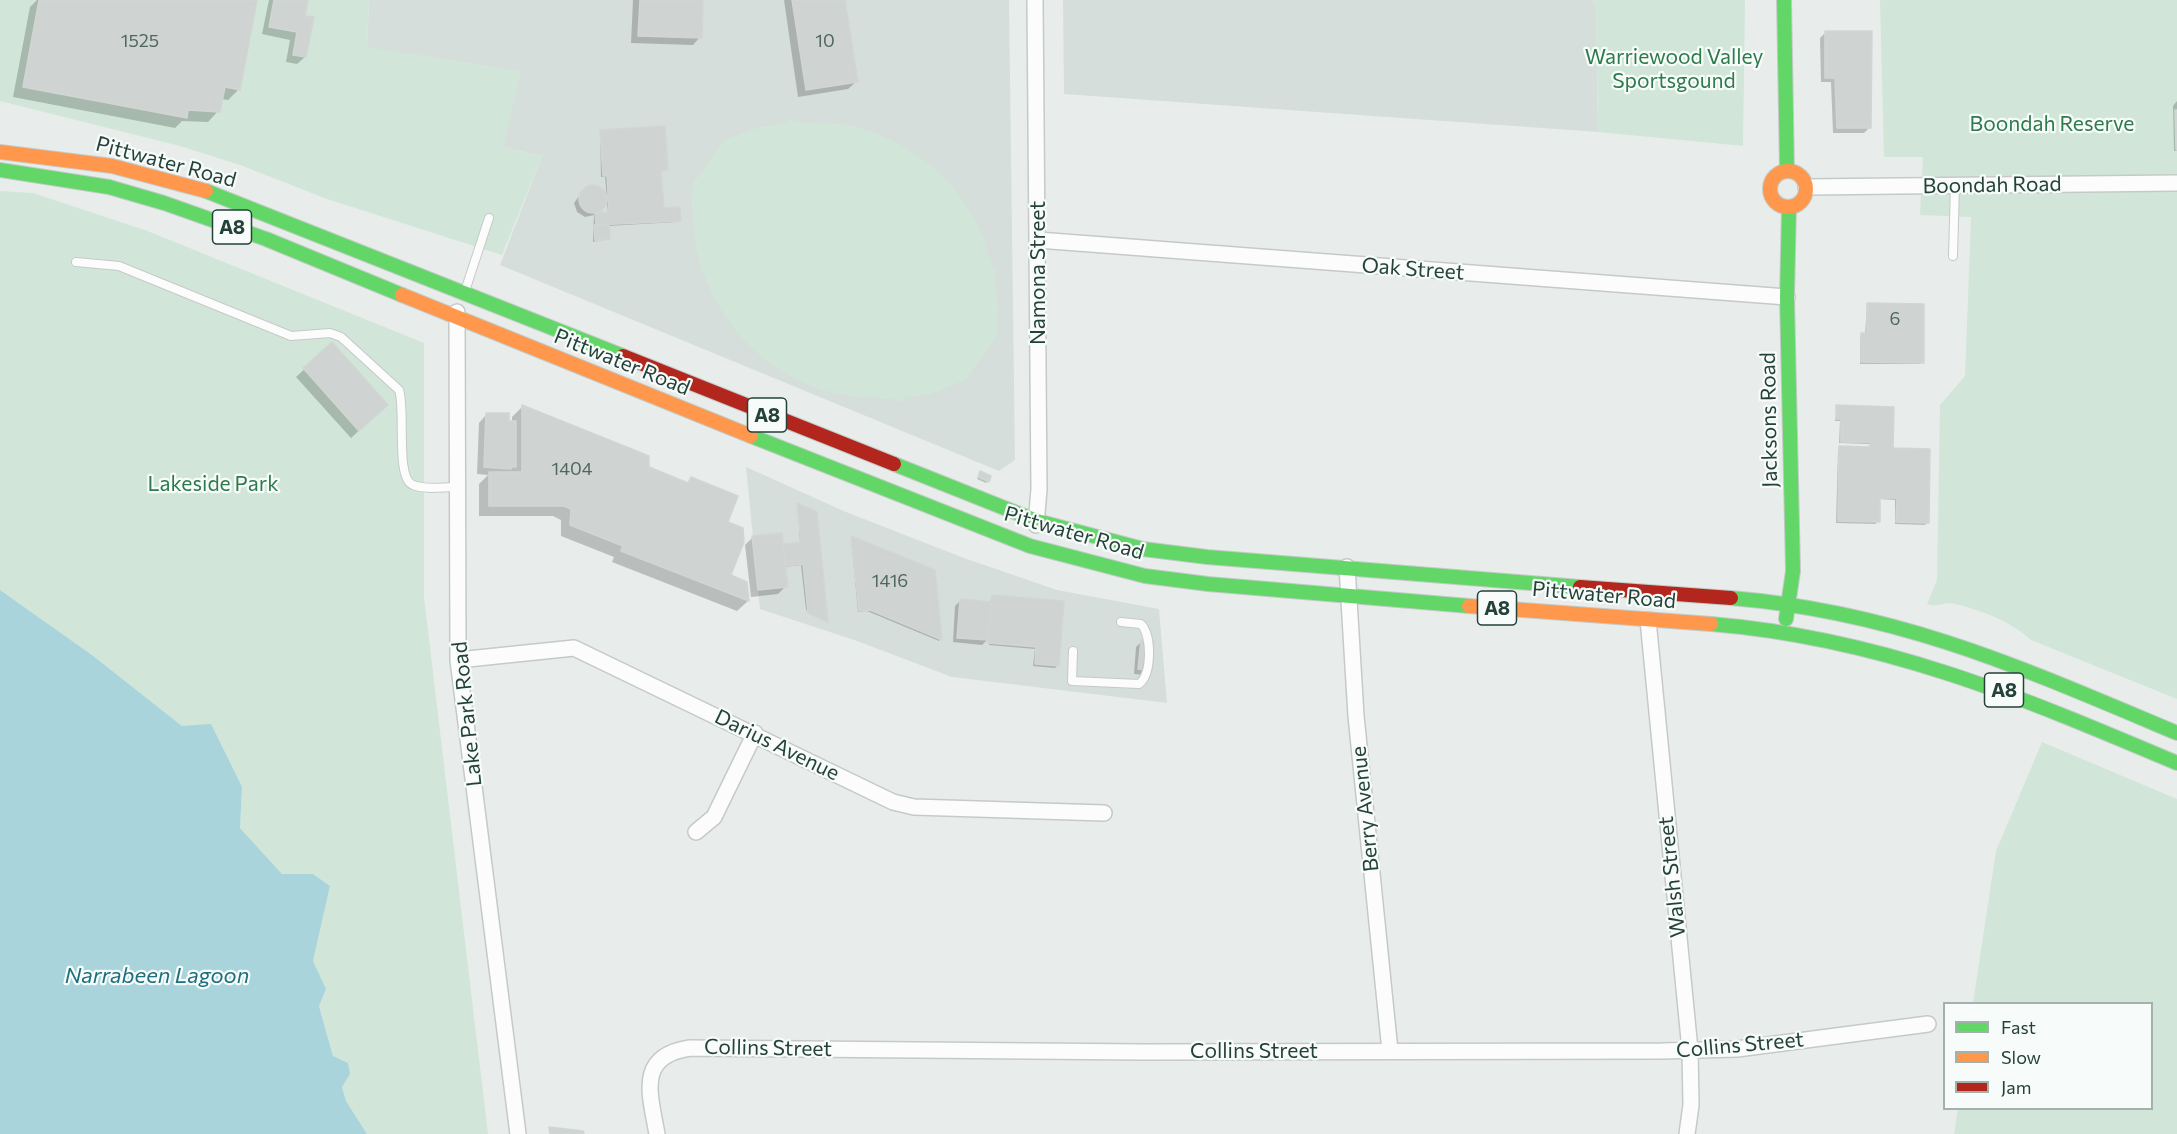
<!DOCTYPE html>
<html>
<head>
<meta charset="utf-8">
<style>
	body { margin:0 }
	#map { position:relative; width:2177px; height:1134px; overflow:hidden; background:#e8edeb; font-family:Commissioner,sans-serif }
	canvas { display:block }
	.legend { position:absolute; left:1943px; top:1002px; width:210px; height:108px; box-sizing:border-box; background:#f7fbf9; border:2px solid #a3b1ad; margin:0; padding:8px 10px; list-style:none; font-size:18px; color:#24423a }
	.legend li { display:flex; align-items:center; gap:12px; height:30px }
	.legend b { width:30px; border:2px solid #a3b1ad }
</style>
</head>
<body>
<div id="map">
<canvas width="2177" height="1134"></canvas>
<ul class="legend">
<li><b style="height:8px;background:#63d668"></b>Fast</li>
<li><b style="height:8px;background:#ff974d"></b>Slow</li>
<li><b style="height:8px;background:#b3261e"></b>Jam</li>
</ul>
</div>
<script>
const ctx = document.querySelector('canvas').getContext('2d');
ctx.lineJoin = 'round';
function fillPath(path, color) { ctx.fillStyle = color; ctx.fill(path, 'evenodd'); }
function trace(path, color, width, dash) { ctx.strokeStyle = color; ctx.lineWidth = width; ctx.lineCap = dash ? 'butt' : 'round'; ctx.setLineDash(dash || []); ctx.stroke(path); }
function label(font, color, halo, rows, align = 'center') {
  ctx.font = font + ' Commissioner,sans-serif'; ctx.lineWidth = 4.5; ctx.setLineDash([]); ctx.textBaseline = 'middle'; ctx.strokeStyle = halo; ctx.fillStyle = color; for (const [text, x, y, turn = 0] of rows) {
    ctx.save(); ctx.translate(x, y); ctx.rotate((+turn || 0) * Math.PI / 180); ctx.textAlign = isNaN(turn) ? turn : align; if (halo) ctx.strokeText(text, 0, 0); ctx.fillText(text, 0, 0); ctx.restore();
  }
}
fillPath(new Path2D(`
	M369 0H1009L1015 460 999 471 500 265 542 156 503 147 367 47Z
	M1063 0H1591L1596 6 1598 132 1064 94Z
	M746 467 846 512 964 558 1057 590 1159 609 1167 703 952 677 857 641 760 609Z`), '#d6dedb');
fillPath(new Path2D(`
	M0 0H369L367 47 521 71 503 147 542 156 502 255 327 199 240 165 180 146 0 101Z
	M1591 0H1745L1743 146 1598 132 1596 6Z
	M1880 0H2177V699L2031 640C2012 622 1981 610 1955 604 1945 601 1938 608 1927 604L1937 580 1940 405 1965 376 1971 217 1920 215 1923 157H1884Z
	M789 119C797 125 833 122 847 125 876 131 902 144 926 162 951 180 968 206 982 234 987 244 988 264 997 271L994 275 998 306 997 336 965 380 930 394 906 397 903 402C896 397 857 398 844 395 771 382 714 323 697 252L694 249 696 246 692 205 693 184 724 140 760 127 785 123Z
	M0 191 33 193 145 230 424 343V597L488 1134H367L346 1101 342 1087 350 1074 333 1056 319 1005 325 989 313 961 330 886 313 874H282L240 828 242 787 182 726 92 655 0 590Z
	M2042 742 2177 799V1134H1954L1958 1109 2152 1108V1004L1973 1003 1996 851Z`), '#d1e6d8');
fillPath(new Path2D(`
	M0 590 92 655 182 726 211 724 242 787 240 828 282 874H313L330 886 313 961 326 989 319 1006 333 1056 348 1063 350 1074 342 1087 346 1101 367 1134H0Z`), '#a9d4db');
fillPath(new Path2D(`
	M37 0H255L238 90 228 100 221 99 218 111 208 122 182 121 175 128 13 97 30 7Z
	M269 0H307L304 17 305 57 297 64 286 62 290 40 262 34Z
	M633 0H702L700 37 693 45 631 43Z
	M784 0H844L856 82 848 89 798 97Z
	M1825 33 1869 128 1864 133H1833L1831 82H1821L1820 38Z
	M2177 101V151H2174L2173 106Z
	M600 131 666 169 660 172 662 210 679 220 677 222 608 226 609 239 593 242 594 215 585 217 577 212 574 203 585 188 594 186 603 191 605 200 595 214 608 213 605 177H601Z
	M1867 305 1922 362 1920 364H1860V337L1865 335Z
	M332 344 379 412 351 438 296 377Z
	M522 407 647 468 686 484 691 479 726 523 729 576 746 583 748 601 737 611 612 562 614 557 561 536V520L553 516H479V484L488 475 477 474 479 423 486 415 512 422V417Z
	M1837 407 1892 449 1927 523 1925 525 1895 524V500L1879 499 1876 524 1836 523 1838 450 1869 449V444L1839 443 1840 421H1835Z
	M979 475 988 481 986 483 977 479Z
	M798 505 816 513 826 621 806 610 801 565 784 567 786 586 778 594 751 597 745 545 753 537 780 534 784 564 787 563 785 546 800 544Z
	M851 537 940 639 939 641 867 611 858 612Z
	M992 596 1057 666 1055 668 1033 666 1035 649 989 645 990 637 982 645 953 642 955 606 960 601 990 603Z
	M1141 642 1145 675 1134 674 1136 647Z`), '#0003');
const building = new Path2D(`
	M39 0H257L240 90 225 87 220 112 188 110 187 118 23 87Z
	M274 0H308L305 16 314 17 306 57 293 55 297 32 269 27Z
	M640 0H703L702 38 638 36Z
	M792 0H845L858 82 806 90Z
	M1825 31H1872L1871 128H1837L1835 78H1825Z
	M2175 110H2177V150H2176Z
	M665 126 668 170H661L664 208 680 207 681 221 596 225 595 213 609 212 607 176H603L600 130Z
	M579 199a14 14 0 1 1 28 0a14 14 0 1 1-28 0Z
	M609 224 610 239 595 241 594 225Z
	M1867 303 1924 304V363L1861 362V333H1867Z
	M332 342 388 405 359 431 303 368Z
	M522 405 649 456V467L688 483 691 477 738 496 728 522 743 528 744 542 731 575 747 582 749 601 621 551 623 546 570 525 571 509 564 506H489V472H522Z
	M1836 405 1894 407 1893 448 1930 449 1929 523 1896 522 1897 498H1880V522L1838 521 1839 446 1870 447V442H1841V419H1836Z
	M486 413H509V421H516V467H511V469L484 467Z
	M980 471 991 476 989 482 978 477Z
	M797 503 817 512 828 622 808 613 803 564 785 566 783 544 801 542Z
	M782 533 788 587 758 590 752 536Z
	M851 536 935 570 942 640 870 610 859 611Z
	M992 595 1064 601 1059 666 1035 664 1036 647 988 643Z
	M960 599 991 602 988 640 957 638Z
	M1141 640 1154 641 1152 671 1138 669Z
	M549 1127 583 1131 584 1134H550Z`);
fillPath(building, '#cfd4d2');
trace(building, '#d1d6d4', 1.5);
const lane = new Path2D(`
	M1953 256 1955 185
	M76 262 119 266 291 336 330 333 341 337 399 390C406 409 395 479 413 485 425 490 443 487 455 487
	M466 288 489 218
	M1073 651 1072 681 1139 684C1152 674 1152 636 1141 624L1121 622`);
const street = new Path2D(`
	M1035 0 1039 489 1036 525
	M1806 187 2177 183
	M1038 240 1787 297
	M457 312 458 660 518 1134
	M1347 567 1356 716 1390 1051
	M1648 620 1690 1050 1691 1105 1687 1134
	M458 660 574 648 893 802 914 807 1104 813
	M696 832 714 817 755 733
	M657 1134C650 1094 636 1056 690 1048L1144 1052 1662 1051 1737 1049 1928 1024`);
const fast = new Path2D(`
	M1784 0 1787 171
	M0 170 109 187 164 203 266 239 402 295
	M206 191 623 356
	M751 436 1030 546 1145 576 1208 584 1469 606
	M894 464 1037 521 1143 549 1207 557 1580 587
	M1731 598C1899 612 2025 669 2177 733
	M1786 619 1793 571 1787 297 1789 207
	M1711 624C1882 638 2021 697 2177 763`);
const slow = new Path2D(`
	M0 152 112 166 206 191
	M1770 189a18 18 0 1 1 36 0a18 18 0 1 1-36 0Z
	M402 295 751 436
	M1469 606 1711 624`);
const jam = new Path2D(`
	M623 356 894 464
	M1580 587 1731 598`);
trace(lane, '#c5cac8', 10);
trace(street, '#c5cac8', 18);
trace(fast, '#c3cbc8', 16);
trace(slow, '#c3cbc8', 16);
trace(jam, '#c3cbc8', 16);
trace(lane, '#fcfcfc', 8);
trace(street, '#fcfcfc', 15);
trace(fast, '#63d668', 14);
trace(slow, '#ff974d', 14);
trace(jam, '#b3261e', 14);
label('18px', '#506761', null, [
	["1525",140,41],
	["10",825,41],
	["6",1895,319],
	["1404",572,469],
	["1416",890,581]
]);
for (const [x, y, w] of [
	[232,227,39],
	[767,415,39],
	[1497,608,39],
	[2004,690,39]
]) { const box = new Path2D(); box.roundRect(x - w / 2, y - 17, w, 34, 4.5); ctx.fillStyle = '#f7fbf9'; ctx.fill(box); trace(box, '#24423a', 1.5); }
label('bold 20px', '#24423a', null, [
	["A8",232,227],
	["A8",767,415],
	["A8",1497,608],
	["A8",2004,690]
]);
label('21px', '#2d7a4b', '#f7fbf9', [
	["Warriewood Valley",1674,57],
	["Sportsgound",1674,81],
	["Boondah Reserve",2052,124],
	["Lakeside Park",213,484]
]);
label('21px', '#24423a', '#f7fbf9', [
	["Pittwater Road",166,162,15],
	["Boondah Road",1992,185,-1],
	["Oak Street",1413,269,4],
	["Namona Street",1038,273,-90],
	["Pittwater Road",622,362,22],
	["Jacksons Road",1769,420,-91],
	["Pittwater Road",1074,533,16],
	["Pittwater Road",1604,595,5],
	["Lake Park Road",467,714,-96],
	["Darius Avenue",777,745,26],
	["Berry Avenue",1365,809,-96],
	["Walsh Street",1672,877,-96],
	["Collins Street",1740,1045,-5],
	["Collins Street",768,1048,1],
	["Collins Street",1254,1051]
]);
label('italic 22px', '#1c6f80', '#f7fbf9', [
	["Narrabeen Lagoon",157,976]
]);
</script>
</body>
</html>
